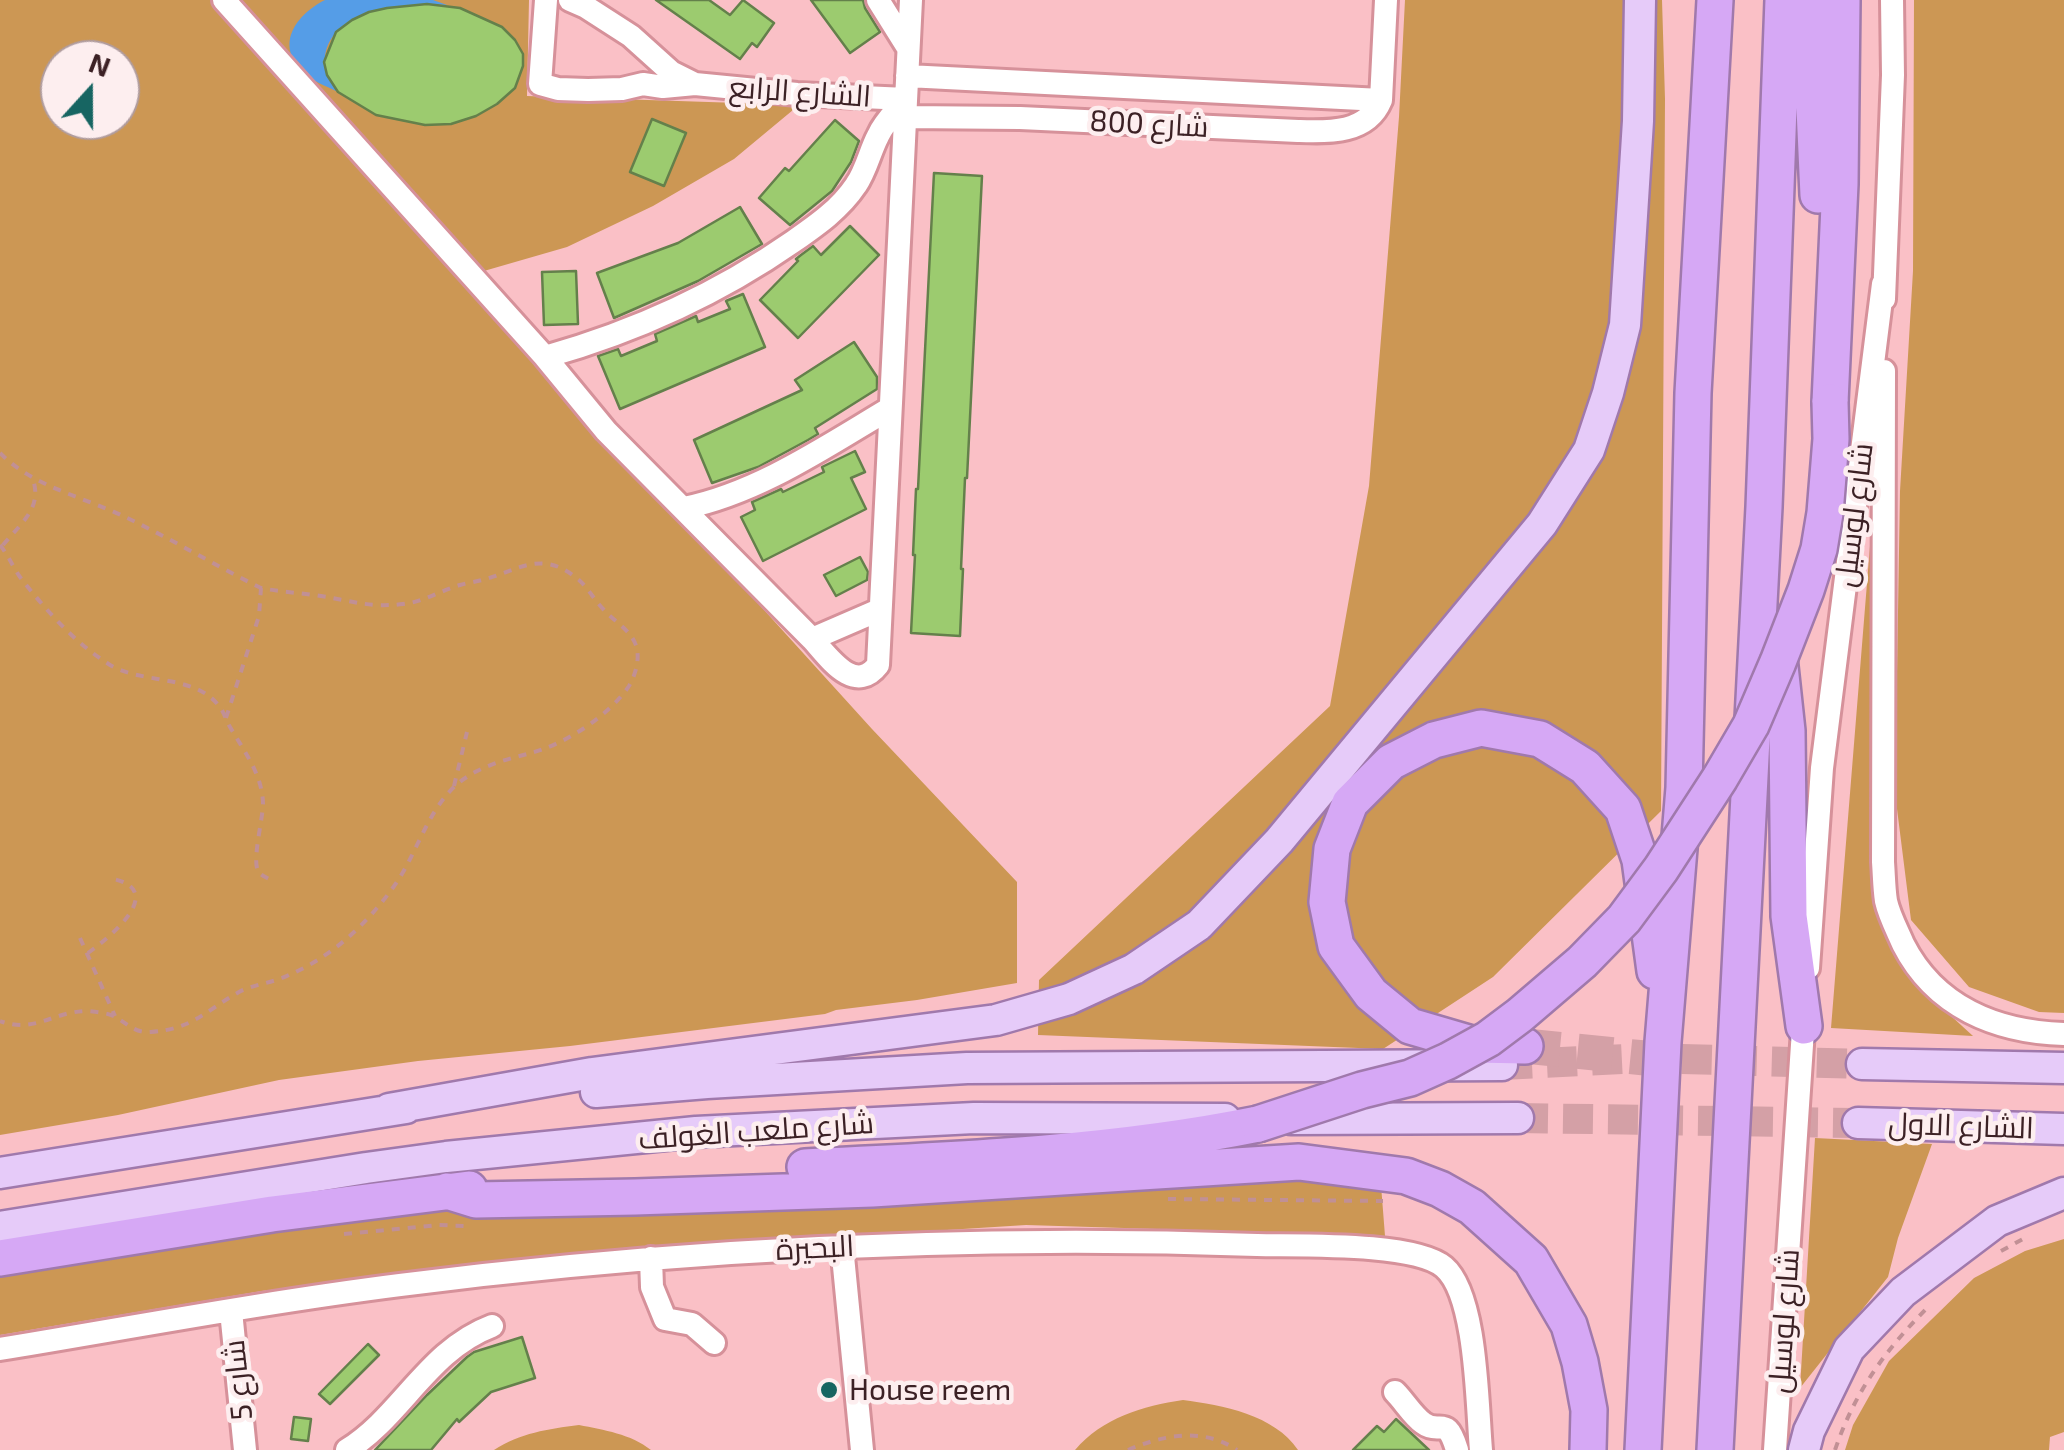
<!DOCTYPE html>
<html>
<head>
<meta charset="utf-8">
<style>
	body { margin:0 }
	#map { position:relative; width:2064px; height:1450px; overflow:hidden; background:#fac0c6; font-family:"Exo 2",sans-serif }
	canvas { display:block }
	.north { position:absolute; left:40px; top:40px; width:100px; height:100px; box-sizing:border-box; background:#fdeeef; border:2px solid #b09c9e; border-radius:50%; rotate:21deg; font-size:28px; font-weight:700; line-height:40px; text-align:center; color:#3c2125 }
	.north::after { content:''; display:block; margin:auto; width:35px; height:45px; background:#176562; clip-path:polygon(50% 0,100% 100%,50% 72%,0 100%) }
</style>
</head>
<body>
<div id="map">
<canvas width="2064" height="1450"></canvas>
<div class="north">N</div>
</div>
<script>
const ctx = document.querySelector('canvas').getContext('2d');
ctx.lineJoin = 'round';
function fillPath(path, color) { ctx.fillStyle = color; ctx.fill(path, 'evenodd'); }
function trace(path, color, width, dash) { ctx.strokeStyle = color; ctx.lineWidth = width; ctx.lineCap = dash ? 'butt' : 'round'; ctx.setLineDash(dash || []); ctx.stroke(path); }
function label(font, color, halo, rows, align = 'center') {
  ctx.font = font + ' "Exo 2",Cairo,sans-serif'; ctx.lineWidth = 9; ctx.setLineDash([]); ctx.textBaseline = 'middle'; ctx.strokeStyle = halo; ctx.fillStyle = color; for (const [text, x, y, turn = 0] of rows) {
    ctx.save(); ctx.translate(x, y); ctx.rotate((+turn || 0) * Math.PI / 180); ctx.textAlign = isNaN(turn) ? turn : align; if (halo) ctx.strokeText(text, 0, 0); ctx.fillText(text, 0, 0); ctx.restore();
  }
}
fillPath(new Path2D(`
	M0 0H211L872 729 1017 882V983L917 1000 836 1010 825 1014 570 1046 418 1061 279 1080 118 1115 0 1135ZM60 60H120V120H60Z
	M231 0H529L527 96 799 105 734 159 653 206 567 247 477 273Z
	M1405 0H1662L1665 99 1661 811 1493 977 1383 1049 1038 1035 1039 980 1330 706 1369 486 1399 117Z
	M1914 0H2064V1013L2039 1012 1969 987 1911 920 1895 793 1900 491 1913 271Z
	M1873 509 1875 908 1899 958 1938 1004 1973 1036 1831 1028Z
	M1815 1138 1932 1144 1898 1238 1888 1277 1800 1388Z
	M1228 1177 1381 1185 1385 1236 1026 1225 568 1254 262 1291 0 1335V1270L429 1209Z
	M2064 1239V1432L2050 1437 2049 1450H1845L1853 1425 1889 1361 1974 1278 2025 1251Z
	M1183 1400C1222 1405 1275 1415 1298 1450H1075C1102 1418 1143 1406 1183 1400Z
	M579 1425C604 1430 631 1434 651 1450H494C520 1433 548 1429 579 1425Z`), '#cc9754');
fillPath(new Path2D(`
	M325 0H433L447 5C409 3 322 9 325 64 325 75 333 84 338 92 326 86 312 81 303 72 274 44 297 14 325 0Z`), '#559de7');
const building = new Path2D(`
	M656 0H709L730 15 743 0 774 23 757 47 752 43 740 59Z
	M811 0H863L865 8 880 32 850 53Z
	M427 4 460 8 502 27 515 40 523 54V66L515 88 497 104 476 116 451 124 425 125 376 115 338 92 327 75 324 62 336 32 352 20 369 12 387 8Z
	M652 119 686 133 664 186 630 172Z
	M835 120 859 141 851 162 832 191 790 225 759 198 785 168 789 171Z
	M934 173 982 176 967 478H965L961 569H963L960 636 911 633 915 555H913L916 489H918Z
	M740 207 762 244 698 281 614 318 597 273 678 243Z
	M850 226 879 255 798 338 760 300 798 261 796 259 801 255 813 246 821 255Z
	M576 271 578 324 544 325 542 272Z
	M743 294 765 347 620 409 598 356 618 349 621 356 657 341 655 334 696 316 698 322 730 309 726 301Z
	M854 342 877 377V389L815 428 818 434 808 440 758 467 712 483 694 440 802 390 795 380Z
	M855 451 865 472 851 478 866 509 763 561 741 517 755 510 752 502 781 489 783 492 824 472 822 467Z
	M860 557 868 572 867 580 836 596 824 575Z
	M522 1337 535 1378 491 1392 459 1422 457 1419 431 1450H375L427 1395 467 1357 474 1352Z
	M368 1344 379 1355 330 1404 319 1394Z
	M294 1417 311 1419 308 1441 291 1439Z
	M1396 1419 1429 1450H1353L1377 1426 1384 1432Z`);
fillPath(building, '#9ccb6f');
trace(building, '#64804b', 2.5);
trace(new Path2D(`
	M1502 1065 1645 1058 1862 1064
	M1518 1118 1858 1123`), '#d4a0a6', 30, [30, 15]);
trace(new Path2D(`
	M1525 1046 1645 1058`), '#d4a0a6', 35, [35, 18]);
const minor = new Path2D(`
	M224 0 545 357 606 431 812 639C828 656 854 696 878 665L911 0
	M546 0 540 84 558 89 588 90 622 89 643 84 663 87 695 84
	M570 0 586 7 631 36 671 72 695 84 797 94 906 99
	M878 0 908 48
	M907 76 1381 100
	M905 117 1020 118 1298 131C1328 132 1367 134 1381 100L1386 0
	M1884 299 1893 75 1892 0
	M545 357C634 332 718 294 794 241 817 225 840 209 856 185 866 171 870 151 878 136 884 122 896 111 906 99
	M1884 371 1883 862C1884 875 1884 888 1886 901 1889 915 1897 930 1903 944 1935 1007 1996 1032 2064 1034
	M684 508C758 493 825 447 889 409
	M812 639 879 610
	M1808 968 1822 768 1883 284
	M842 1246 862 1450
	M651 1258 652 1287 665 1319 692 1324 714 1343
	M231 1311 245 1450
	M0 1349C133 1327 266 1302 400 1285 684 1249 971 1235 1257 1245 1299 1246 1414 1242 1444 1267 1477 1295 1477 1406 1481 1450
	M1395 1392C1404 1401 1413 1416 1423 1423 1440 1436 1446 1413 1457 1450
	M347 1450C401 1417 428 1350 492 1326
	M1775 1450 1804 1015`);
const major = new Path2D(`
	M1862 1064 2064 1068
	M596 1092 707 1083 967 1068 1502 1065
	M389 1109 592 1073 996 1020 1069 999 1134 969 1199 925 1279 841 1542 524 1589 450 1608 393 1625 325 1638 121 1640 0
	M1291 1119 1518 1118
	M1858 1123 2064 1129
	M0 1173 406 1108
	M0 1227 366 1168 446 1157 696 1132 974 1118 1225 1119
	M1804 1450 1809 1431 1849 1349 1903 1292 1997 1221 2064 1193`);
const highway = new Path2D(`
	M1809 0 1818 195
	M1830 402 1840 184 1842 0
	M1778 648 1787 731 1789 916 1804 1026
	M1525 1046 1475 1045 1410 1026 1371 994 1336 946 1327 902 1332 849 1350 803 1391 762 1434 740 1481 728 1540 739 1585 767 1623 809 1640 860 1655 971
	M805 1167C956 1160 1110 1154 1258 1124
	M447 1191 476 1200 635 1197 872 1189 1299 1162 1406 1176 1440 1189 1472 1207 1531 1260 1569 1325 1580 1362 1589 1410 1588 1450
	M0 1258 272 1214 469 1189
	M1643 1450 1663 1042 1684 788 1693 393 1715 0
	M1715 1450 1764 507 1783 0`);
trace(minor, '#d6919a', 28);
trace(major, '#a079ac', 35);
trace(highway, '#a079ac', 40);
trace(new Path2D(`
	M0 453C32 486 83 497 123 516 170 538 214 565 261 588 281 592 301 593 321 596 352 601 370 608 403 604 423 602 440 591 460 585 467 583 475 582 482 580 517 571 540 550 574 576 587 585 593 599 604 610 614 621 629 629 635 643 641 656 636 674 629 686 609 716 565 744 531 753 504 760 476 767 455 786 426 813 415 859 392 889 365 926 331 957 289 975 273 983 254 984 239 992 205 1011 193 1029 151 1032 135 1033 129 1025 117 1018 110 1013 97 1012 88 1011 53 1011 35 1034 0 1021
	M0 545C8 555 13 567 20 577 44 608 74 642 107 663 139 685 194 673 219 706 224 712 226 720 230 727 244 751 262 774 263 803 263 819 252 860 258 871 261 876 266 877 271 880
	M3 545C21 523 44 507 32 477
	M226 718 259 616 261 588
	M454 786 467 732
	M80 938 115 1016
	M88 953C110 937 171 888 108 878
	M1168 1199 1383 1201
	M344 1234 439 1225 464 1226
	M2001 1251 2023 1239
	M1128 1450C1163 1435 1203 1427 1237 1450
	M1835 1450C1855 1391 1886 1349 1930 1305`), '#c19095', 4, [8, 8]);
trace(minor, '#fff', 22);
trace(major, '#e6cbf9', 30);
trace(highway, '#d6a8f5', 35);
const highwayBridge = new Path2D(`
	M1258 1124 1362 1090 1410 1078 1448 1061 1488 1039 1520 1015 1582 962 1624 919 1661 869 1720 778 1751 725 1778 662 1806 590 1819 549 1825 513 1831 439 1830 402`);
trace(highwayBridge, '#a079ac', 40, []);
trace(highwayBridge, '#d6a8f5', 35);
for (const [x, y, r, color] of [
	[829,1390,10,"#176562"]
]) { const dot = new Path2D(); dot.arc(x, y, r, 0, 2 * Math.PI); ctx.fillStyle = color; ctx.fill(dot); trace(dot, '#fdeeef', 4); }
label('30px', '#3c2125', '#fdeeef', [
	["الشارع الرابع",800,92,4],
	["شارع 800",1149,124,3],
	["شارع لوسيل",1854,515,-83],
	["الشارع الاول",1961,1126,2],
	["شارع ملعب الغولف",756,1131,-4],
	["البحيرة",815,1248,-3],
	["شارع لوسيل",1784,1321,-86],
	["شارع 5",238,1380,-96]
]);
label('30px', '#3c2125', '#fdeeef', [
	["House reem",849,1390]
], 'left');
</script>
</body>
</html>
